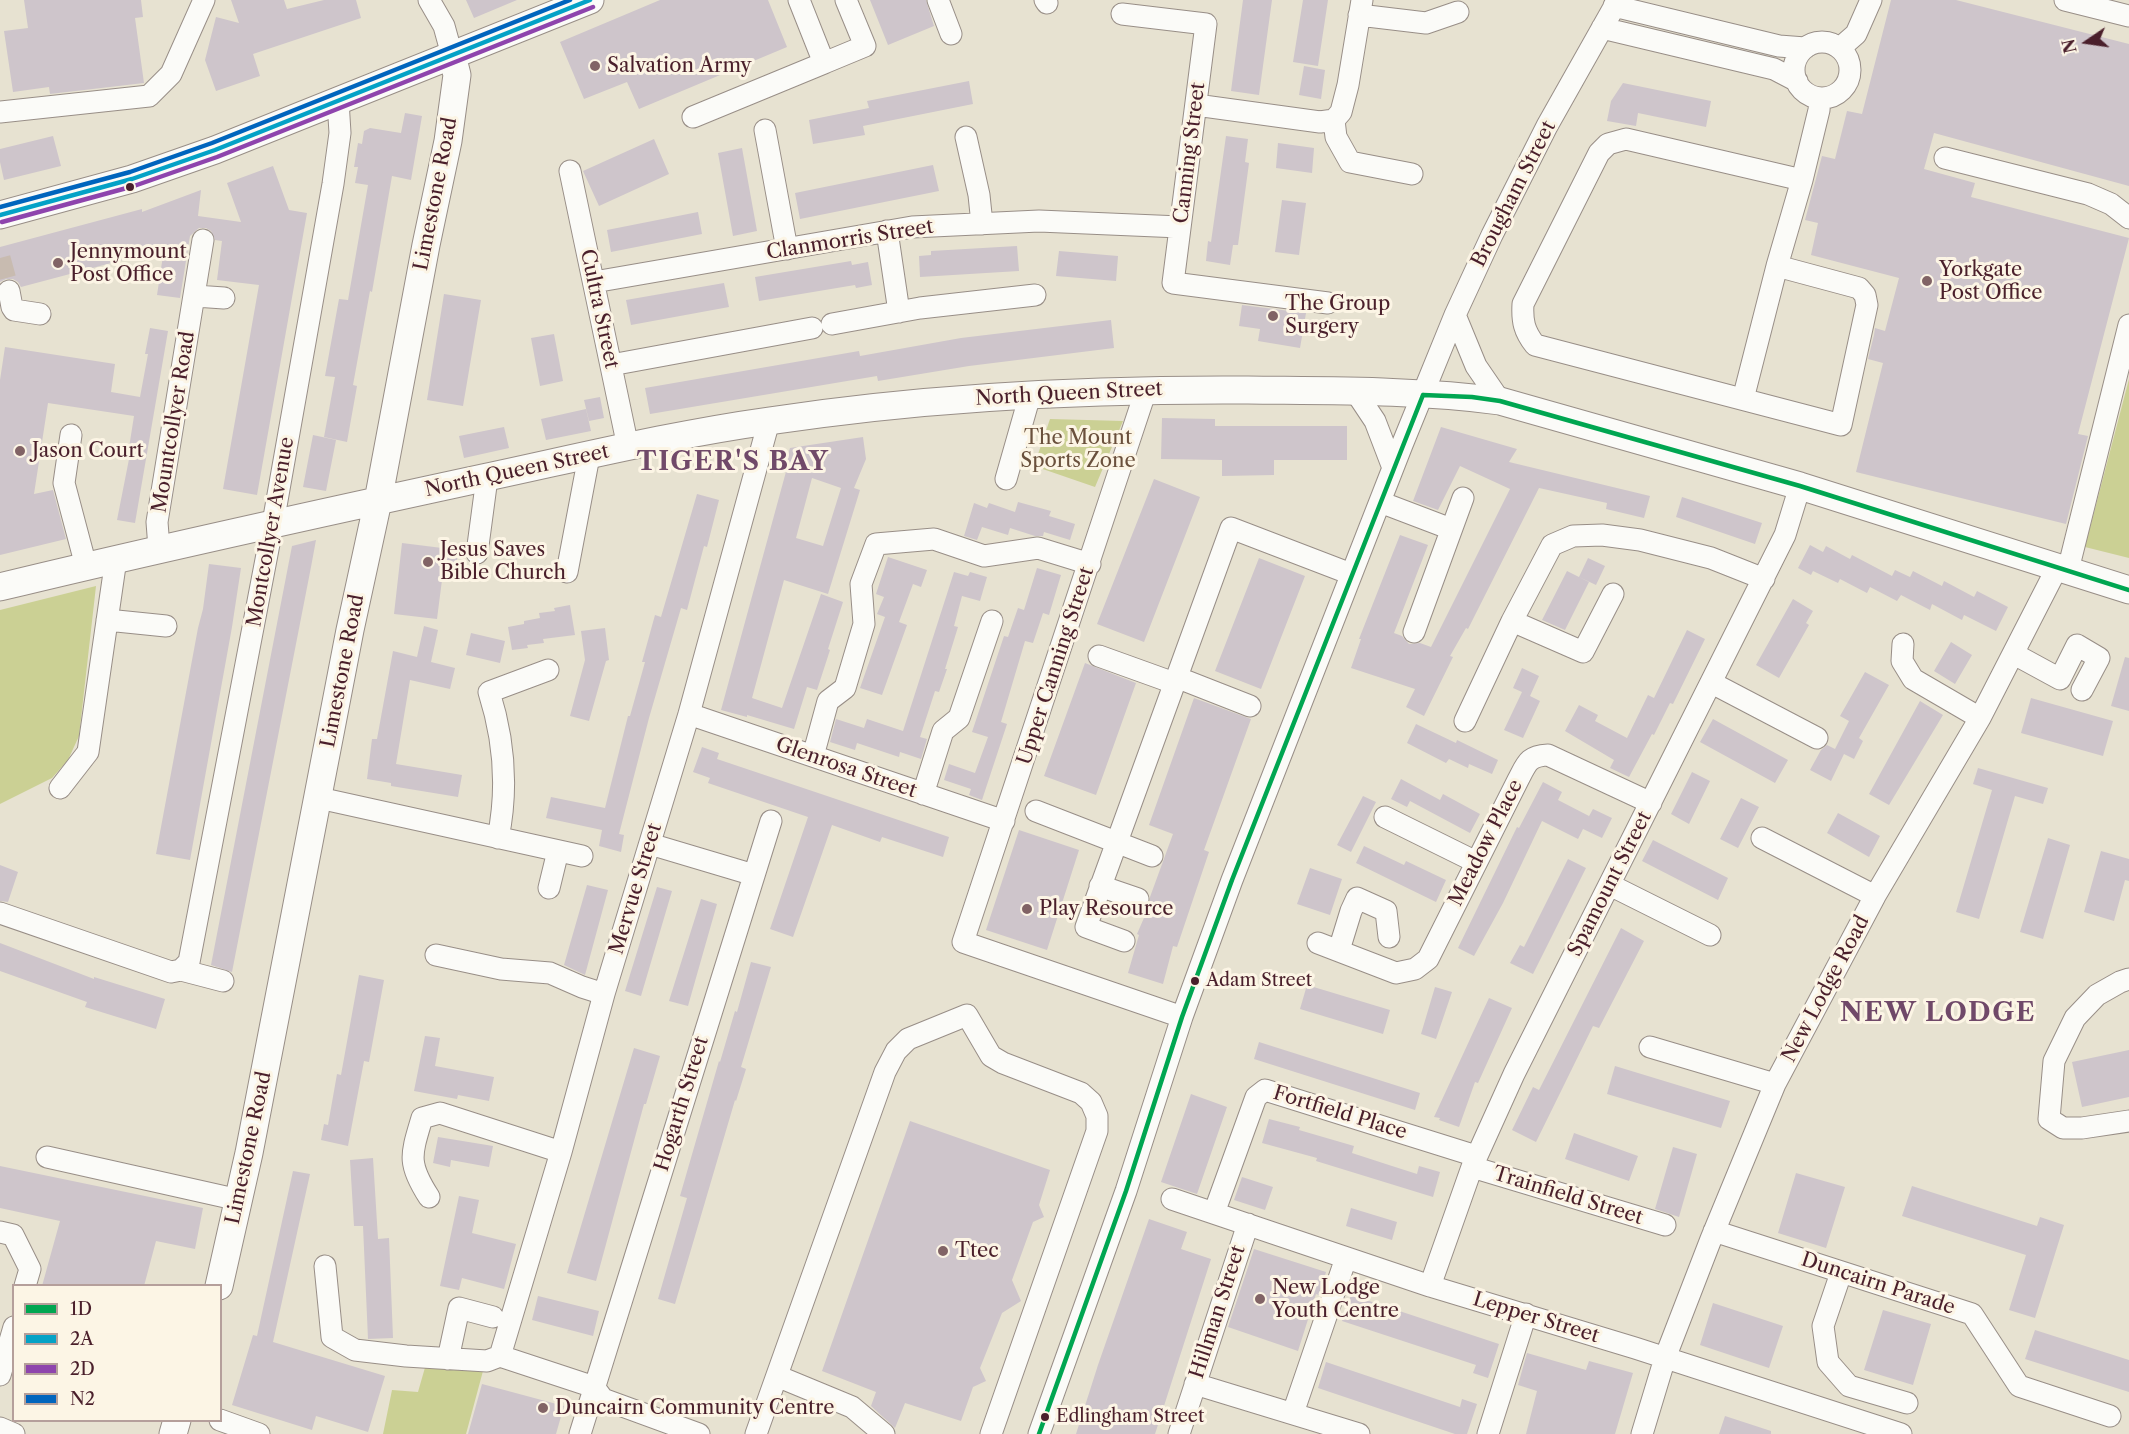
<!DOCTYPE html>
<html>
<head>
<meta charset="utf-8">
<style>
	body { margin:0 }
	#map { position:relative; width:2129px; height:1434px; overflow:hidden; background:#e7e2d1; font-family:"Libre Caslon Text",serif }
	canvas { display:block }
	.legend { position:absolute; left:12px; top:1284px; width:210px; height:138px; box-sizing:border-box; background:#fcf5e5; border:2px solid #b59f9b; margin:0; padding:8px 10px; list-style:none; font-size:18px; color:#4a1f2b }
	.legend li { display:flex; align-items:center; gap:12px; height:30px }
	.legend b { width:30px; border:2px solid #b59f9b }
	.north { position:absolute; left:2057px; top:12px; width:60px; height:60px; -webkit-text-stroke:4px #fcf5e5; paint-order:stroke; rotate:257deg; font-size:16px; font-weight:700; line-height:24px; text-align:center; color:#4a1f2b }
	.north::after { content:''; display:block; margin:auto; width:21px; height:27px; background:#4a1f2b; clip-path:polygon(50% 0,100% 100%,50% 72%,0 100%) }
</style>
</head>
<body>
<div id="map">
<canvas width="2129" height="1434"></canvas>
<ul class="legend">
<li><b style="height:8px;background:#00a651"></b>1D</li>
<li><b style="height:8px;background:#04a2c6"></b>2A</li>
<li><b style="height:8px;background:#8e44ad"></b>2D</li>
<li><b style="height:8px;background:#0065bd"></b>N2</li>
</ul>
<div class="north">N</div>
</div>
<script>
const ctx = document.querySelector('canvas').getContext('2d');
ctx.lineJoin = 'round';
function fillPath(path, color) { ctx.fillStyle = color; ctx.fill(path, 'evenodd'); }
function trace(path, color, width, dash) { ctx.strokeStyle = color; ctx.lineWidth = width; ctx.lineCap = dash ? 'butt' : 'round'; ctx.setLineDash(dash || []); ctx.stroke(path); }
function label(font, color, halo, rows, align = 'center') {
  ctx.font = font + ' "Libre Caslon Text",serif'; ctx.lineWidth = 6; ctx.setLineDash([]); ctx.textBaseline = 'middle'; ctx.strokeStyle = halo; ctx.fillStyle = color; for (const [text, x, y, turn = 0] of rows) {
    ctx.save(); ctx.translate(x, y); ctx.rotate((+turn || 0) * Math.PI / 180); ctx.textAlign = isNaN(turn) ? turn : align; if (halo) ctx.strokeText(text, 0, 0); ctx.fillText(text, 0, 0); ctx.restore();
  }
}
fillPath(new Path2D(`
	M2129 379V558L2085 547Z
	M1050 419 1123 421 1095 487 1034 466Z
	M96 586 79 736 68 760 52 778 0 804V610Z
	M426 1364 483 1371 466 1434H383L392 1390 418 1392Z`), '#cbd094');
fillPath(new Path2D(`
	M24 0H141L143 17 135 18 144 83 50 94 49 87 13 92 4 31 28 28Z
	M231 0H284L287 9 324 0H356L361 18 253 54 260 76 216 91 205 60 216 17 239 23Z
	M466 0H517L474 18Z
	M660 0H768L787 47 639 109 627 82 584 99 560 42Z
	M870 0H926L934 26 888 45Z
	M1243 0H1272L1259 95 1231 91Z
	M1303 0H1328L1318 66 1293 62Z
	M1891 0H1956L2129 44V186L1934 133 1924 169 1975 183 1971 197 2129 238 2078 434 2088 436 2066 524 1856 472 1883 363 1868 359 1874 335 1875 328 1885 331 1899 278 1811 255 1818 223 1805 220 1822 156 1835 159 1847 111 1862 114Z
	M1304 66 1325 70 1321 99 1299 95Z
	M969 81 973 104 863 126 865 135 813 144 809 120 869 108 867 101Z
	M1623 83 1711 101 1706 127 1638 113 1636 126 1607 121 1611 101Z
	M405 113 422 116 411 180 392 176 372 292 370 291 353 385 357 386 347 442 324 437 335 377 325 376 339 299 348 300 368 185 355 183 358 167H354L358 143 362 144 364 131 370 128 401 133Z
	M53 136 61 166 4 180 0 162V149Z
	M1226 136 1248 139 1245 162 1249 163 1238 245H1233L1230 265 1206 261 1208 241 1211 242Z
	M654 139 669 174 599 206 583 171Z
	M1278 143 1314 148 1312 173 1276 168Z
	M742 148 757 231 733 236 718 153Z
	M933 165 939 191 800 219 795 193Z
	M273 166 289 210 307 213 257 495 223 489 259 285 217 280 222 241 215 240 211 231 206 228H199L190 236 180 298 157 295 164 249 21 287 18 282 13 279H6L0 282V247L142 209V212L201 190 198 216 241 222 227 183Z
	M1282 200 1306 203 1299 255 1275 252Z
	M698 212 702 234 611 252 607 230Z
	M1017 246 1019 271 920 277 919 256 931 255V251Z
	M1059 251 1118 256 1116 281 1056 276Z
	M851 261 852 265 868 262 872 285 856 288 855 285 759 301 755 277Z
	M724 283 729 307 631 325 626 300Z
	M444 294 481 300 463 406 427 400Z
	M1242 305 1306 313 1300 348 1258 341 1260 329 1239 326Z
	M1111 320 1114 348 969 366 878 381 877 376 650 414 645 388 859 351 860 356 961 338Z
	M150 328 168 331 135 523 117 520 130 454H128L134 416 48 403 34 494 53 490 66 539 0 555V380L5 347 115 364 111 392 140 397 148 354H145Z
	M554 334 563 381 540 386 531 338Z
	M600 397 604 418 589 421 584 400Z
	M586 409 591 431 546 440 541 419Z
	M1162 418 1215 419V426H1347V460H1274V475L1222 476V460L1161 459Z
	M504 427 509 448 464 458 459 436Z
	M1441 427 1517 449 1509 462 1650 496 1644 518 1606 509 1607 503 1539 488 1468 629 1466 628 1450 656 1453 657 1424 716 1406 707 1415 689 1351 668 1361 639H1359L1400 535 1428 545 1394 633 1402 636 1409 644 1420 643 1431 647 1510 489 1460 466 1438 510 1413 501Z
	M313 435 336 440 326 491 303 487Z
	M863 437 866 459 854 488 860 490 828 594 784 580 752 698 782 708 821 594 843 602 828 649 830 650 817 690 807 687 794 729 747 715V717L721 710 787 468 784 467 790 448ZM812 478 841 488 823 546 796 538Z
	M1154 479 1200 497 1144 642 1097 624Z
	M697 494 719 500 707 547 704 546 687 610 681 608 649 718 619 834 624 835 621 852 599 846 602 830 546 818 551 797 605 808 628 716H630L645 662H642L655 615 661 617Z
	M1682 497 1762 523 1755 544 1676 517Z
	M1018 502 1051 511 1049 516 1075 524 1070 540 1044 532 1043 536H1035L1010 528 1008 535 982 527 977 540 964 536 974 503 987 508 989 503 1015 512Z
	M316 540 311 567 232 972 211 965 292 546Z
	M402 543 458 550 455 581 442 580 437 619 394 614Z
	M1810 545 1823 552 1826 546 1850 559 1852 555 1892 576 1895 570 1910 577 1913 571 1942 586 1944 581 1974 597 1977 591 2008 607 1996 631 1964 615 1962 620 1932 604 1930 610 1901 595 1897 601 1870 587 1867 593 1840 579 1838 583 1813 571 1811 575 1798 568Z
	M888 557 927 570 921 587 913 584 899 622 907 625 882 695 860 688 885 617 877 614 884 597 876 594Z
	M1259 558 1305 576 1261 689 1215 671Z
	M1588 558 1605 566 1596 585 1579 577Z
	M209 564 241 568 232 627 190 860 156 854 198 628 203 609Z
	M1037 568 1061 575 1049 615 1043 613 1033 643 1025 641 1001 722 1007 724 982 800 969 795 971 789 944 780 949 764 975 773 988 737 972 732 1004 636 1008 637 1018 608 1024 610Z
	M1567 571 1589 582 1565 630 1542 620Z
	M954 572 968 576 970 572 987 577 980 601 962 596 954 626 958 627 945 669H947L939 692 935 691 920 737 927 739 921 759 900 752 899 757 857 743 855 750 830 742 836 719 864 728 867 719 903 731Z
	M1793 599 1813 611 1806 623 1809 625 1779 678 1756 665Z
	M570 605 575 635 543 639 544 643 527 645 528 648 512 650 508 627 524 624V621L540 618 539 613 555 611 554 608Z
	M424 626 438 630 431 662 455 668 450 689 410 680 396 764 462 775 458 797 391 786V783L367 779 372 739H377L393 651 417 657Z
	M605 628 609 660 606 661 589 721 570 716 585 660 581 631Z
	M1687 630 1705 639 1673 704 1670 703 1654 735 1652 734 1629 777 1610 768 1614 760 1565 731 1579 705 1598 715 1595 721 1627 738 1648 695 1654 698Z
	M471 633 505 641 500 663 466 655Z
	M1951 642 1972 655 1955 684 1934 671Z
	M2125 657 2129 658V711L2111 706Z
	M1085 663 1136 683 1096 795 1044 776Z
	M1522 668 1539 676 1530 696 1540 701 1523 738 1504 730 1522 692 1513 688Z
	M1865 672 1889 685 1859 738 1863 741 1854 759 1844 754 1831 781 1810 770 1821 750 1827 745 1835 749 1849 721 1840 716Z
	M1194 698 1251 719 1204 850 1209 852 1177 947 1173 946 1163 984 1128 973 1139 935 1137 934 1150 904V897L1173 834 1149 825Z
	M2031 698 2113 721 2103 756 2021 733Z
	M1920 701 1943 715 1889 805 1869 794Z
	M1713 719 1788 760 1775 783 1700 742Z
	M1416 724 1456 743 1457 740 1498 760 1492 774 1469 764 1468 768 1449 759 1446 763 1407 743Z
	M702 747 719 753 717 759 949 837 943 857 882 837 880 842 832 825 793 937 770 929 808 817 708 783 710 778 693 772Z
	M1978 768 2048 788 2043 804 2015 796 1979 919 1956 912 1992 790 1973 784Z
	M1692 772 1710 781 1689 824 1671 814Z
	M1401 779 1440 800 1443 794 1480 814 1470 833 1410 801 1407 807 1391 799Z
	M1543 782 1562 792 1558 800 1589 816 1588 818 1593 809 1612 818 1602 838 1583 829 1578 839 1542 821 1503 903 1474 956 1458 948 1517 827 1519 828Z
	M1363 796 1376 802 1351 852 1337 845Z
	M1741 798 1759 807 1738 848 1720 839Z
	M1838 813 1880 836 1869 857 1827 833Z
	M1019 830 1079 850 1047 950 986 930Z
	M2048 838 2070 845 2043 939 2020 932Z
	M1653 840 1728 878 1718 900 1642 861Z
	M1364 846 1404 865 1406 861 1446 880 1436 902 1356 863Z
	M2101 851 2129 859V881L2125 880 2114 921 2084 912Z
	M1568 859 1586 868 1533 974 1510 963 1520 945 1524 947Z
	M0 865 18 872 8 902 0 901Z
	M1310 868 1342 879 1330 915 1297 904Z
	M587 885 608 890 585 975 564 965Z
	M657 887 672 891 641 996 625 991Z
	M701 899 717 904 688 1006 669 1001Z
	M1621 928 1644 941 1599 1028 1593 1026 1536 1142 1512 1130 1533 1087 1539 1090Z
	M0 943 94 979V977L165 999 156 1029 85 1007 87 1002 0 971Z
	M751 962 771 967 741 1067 746 1069 736 1101 735 1100 675 1304 658 1299 687 1198 680 1196 719 1061 720 1062 735 1011 737 1012Z
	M359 975 384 980 369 1062 364 1061 348 1146 321 1140 324 1124 328 1125 337 1074 341 1075Z
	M1307 985 1390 1010 1383 1034 1300 1009Z
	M1435 987 1452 992 1436 1039 1421 1034Z
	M1489 998 1512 1008 1478 1083 1475 1082 1459 1127 1439 1120 1440 1118 1434 1117Z
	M425 1036 440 1038 435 1066 494 1077 489 1101 458 1095 457 1099 414 1091Z
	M1259 1042 1420 1093 1415 1110 1254 1059Z
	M634 1048 660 1056 646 1104H644L596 1281 567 1273Z
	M2129 1050V1097L2082 1107 2072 1062Z
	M1615 1066 1730 1101 1721 1128 1607 1094Z
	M1191 1094 1227 1107 1197 1194 1161 1182Z
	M1269 1119 1300 1127 1299 1130 1354 1146 1352 1153 1392 1166 1417 1174 1419 1166 1440 1172 1433 1197 1316 1161 1317 1158 1262 1143Z
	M910 1121 1050 1170 1039 1205 1044 1217 1033 1222 1012 1280 1021 1301 1002 1313 980 1368 986 1381 973 1387 961 1421 905 1403 895 1428 871 1406 876 1392 822 1371Z
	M1574 1133 1638 1156 1629 1181 1565 1159Z
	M438 1137 493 1146 489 1167 451 1160 450 1167 433 1163Z
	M1673 1147 1697 1154 1679 1217 1655 1209Z
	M373 1158 378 1239 389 1238 393 1338 368 1339 363 1226H354L350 1160Z
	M0 1166 203 1208 195 1249 156 1241 144 1286H42L60 1221 0 1208Z
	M293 1171 310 1174 273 1342 385 1376 368 1432 316 1416 312 1430 232 1405 253 1335 257 1336Z
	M1796 1173 1845 1187 1826 1248 1778 1233Z
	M1242 1177 1273 1187 1265 1210 1234 1200Z
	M1912 1186 2037 1226 2040 1217 2064 1225 2035 1318 2009 1310 2026 1255 1902 1216Z
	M459 1196 479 1200 472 1233 516 1244 504 1289 462 1278 459 1290 440 1286Z
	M1351 1208 1397 1222 1392 1240 1346 1226Z
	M1149 1219 1187 1232 1181 1249 1211 1259 1155 1434H1076L1098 1365Z
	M1254 1249 1326 1272 1319 1295 1316 1294 1298 1351 1228 1327Z
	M1351 1295 1499 1344 1488 1378 1473 1373 1476 1365 1342 1321Z
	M538 1296 599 1311 593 1336 532 1320Z
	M1713 1303 1783 1326 1769 1368 1700 1345Z
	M1883 1310 1931 1324 1913 1385 1864 1370Z
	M2035 1330 2129 1360V1392L2025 1359Z
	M1527 1353 1586 1370 1589 1361 1633 1373 1615 1434H1526L1537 1391 1518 1385Z
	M1326 1362 1460 1407 1462 1399 1477 1404 1467 1434H1455L1318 1388Z
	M482 1384 564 1406 556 1434H468Z
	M1725 1416 1771 1431V1434H1719Z`), '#cec5cb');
trace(new Path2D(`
	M0 258 9 291`), '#c8bbb0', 21, [21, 10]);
const minor = new Path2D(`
	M429 0 444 26 452 55
	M799 0 824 63 865 46 846 0
	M938 0 951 34
	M1045 0 1047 3
	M1362 0 1348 85 1341 112 1334 120 1336 137 1350 162 1412 174
	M2065 0 2129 16
	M1614 6 1779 46 1805 48
	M1122 14 1206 24 1173 283 1328 303
	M1359 15 1426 23 1458 12
	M1602 28 1774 69 1797 81
	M1794 70a28 28 0 1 1 56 0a28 28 0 1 1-56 0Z
	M1840 48 1856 34 1871 0
	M1196 105 1320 122 1334 120
	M0 112 149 96 171 74 204 0
	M693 117 824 63
	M765 130 787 249
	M966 137 979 195 982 224
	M1945 158 2088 194 2111 204 2129 218
	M570 171 628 447
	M887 231 899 312
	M1777 266 1859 288 1865 295 1867 305 1841 425 1535 345C1524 331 1522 321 1523 304L1599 153 1608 144 1626 139 1802 180
	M594 282 912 227 1039 221 1180 227
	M9 291 12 307 14 310 40 314
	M195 296 224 298
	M1455 315 1476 366 1500 401
	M832 324 920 308 1035 295
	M611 365 812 328
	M1146 390 963 942 1182 1017
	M1355 391 1375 421 1393 468
	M1743 399 1777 266 1802 180 1819 110 1820 98
	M71 435 64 483 86 566
	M1006 479 1030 395
	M1380 502 1451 529
	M159 548 157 522 203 240
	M477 553 487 478
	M2068 570 2129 325
	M567 572 589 456
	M107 620 166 626
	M1512 621 1583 652 1613 594
	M1414 632 1463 498
	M1903 644 1902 661 1913 679 1980 718
	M2014 654 2060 679 2077 645 2099 658 2082 690
	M1099 656 1174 683
	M1176 677 1250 706
	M1712 683 1817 738
	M689 714 1004 821
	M1465 721 1512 621 1552 545 1573 536 1602 535 1640 540 1711 558 1764 579
	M813 756 828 701 845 688 864 624 861 584 876 544 934 539 984 556 1038 548 1090 564
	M60 788 88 752 116 559
	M923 794 943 731 959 718 992 621
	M319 798 582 856
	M1036 811 1152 856
	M1385 817 1476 862
	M498 838C508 789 504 739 489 692L548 670
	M1762 838 1875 896
	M650 844 754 875
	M1610 885 1710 935
	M1100 886 1138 899
	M549 888 558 851
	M0 913 171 972 181 970 189 962 273 523 333 184 340 133 338 101
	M1124 941 1086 927 1231 528 1351 574
	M1318 943 1396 973 1415 969 1428 959 1518 780C1527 763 1528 756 1548 755L1651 803
	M1339 950 1351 911 1357 898 1386 911 1389 937
	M436 955 501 969 550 973 582 987 604 994
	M181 970 223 981
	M2129 979 2120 982 2097 995 2075 1018 2054 1061 2049 1119 2063 1128H2082L2129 1121
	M1650 1047 1775 1084
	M47 1157 239 1200
	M1472 1167 1665 1225
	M429 1197C407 1163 411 1155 422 1118L440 1113 561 1152
	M1172 1199 1430 1286 1635 1348 1901 1434
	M1214 1213 1256 1097 1265 1090 1476 1156
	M1714 1231 1972 1314 2019 1386 2110 1416
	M0 1232 13 1235 30 1269 25 1286
	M325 1266 332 1337 355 1350 406 1356 487 1361 500 1356
	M1841 1273 1823 1326 1828 1362 1849 1386 1907 1403
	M1430 1286 1472 1167 1514 1074 1785 535 1800 486
	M500 1356 561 1152 604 994 689 714 769 421
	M500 1356 594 1387 603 1399 699 1434
	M448 1359 459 1308 493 1317
	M0 1375 14 1327
	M777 1376 852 1407 884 1434
	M1195 1384 1359 1434
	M1293 1413 1346 1258
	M220 1420 259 1434
	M0 1428 14 1434
	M580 1434 771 821
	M756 1434 885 1072 896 1051 908 1039 967 1015 991 1056 1003 1063 1081 1093 1091 1102 1097 1116V1131L991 1434
	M1039 1434 1126 1191 1182 1017 1232 880 1402 445 1455 315 1492 235 1547 126 1618 0
	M1179 1434 1248 1224
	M1488 1434 1526 1314
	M1642 1434 1665 1358 1711 1239 1775 1084 1875 896 1980 718 2058 566`);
const major = new Path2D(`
	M0 215 132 179 215 150 590 0
	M0 587C156 549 312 515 469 481 569 460 668 435 769 421 927 397 1088 389 1248 390 1332 391 1417 390 1500 401L1800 486 2129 590
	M219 1286 249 1153 350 630 378 501 426 245 448 141 457 75 452 55
	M173 1434 177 1420`);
trace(minor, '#988e87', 23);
trace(major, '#988e87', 29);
trace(minor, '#fbfbf8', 21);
trace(major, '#fbfbf8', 27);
trace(new Path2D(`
	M1423 395 1472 397 1500 401 1800 486 2129 590
	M1039 1434 1126 1191 1182 1017 1232 880 1423 395`), '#00a651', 4.5);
trace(new Path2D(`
	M0 215 132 179 215 150 590 0`), '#04a2c6', 4.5);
trace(new Path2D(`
	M2 222 134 186 217 157 593 7`), '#8e44ad', 4.5);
trace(new Path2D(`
	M0 207 130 172 212 143 570 0`), '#0065bd', 4.5);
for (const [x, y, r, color] of [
	[595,66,6,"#816365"],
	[130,187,5,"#4a1f2b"],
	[58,263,6,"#816365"],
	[1927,281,6,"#816365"],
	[1273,316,6,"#816365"],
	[20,451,6,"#816365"],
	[428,562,6,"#816365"],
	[1027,909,6,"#816365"],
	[1195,981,5,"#4a1f2b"],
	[943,1251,6,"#816365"],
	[1260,1299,6,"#816365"],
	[543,1408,6,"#816365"],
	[1045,1417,5,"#4a1f2b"]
]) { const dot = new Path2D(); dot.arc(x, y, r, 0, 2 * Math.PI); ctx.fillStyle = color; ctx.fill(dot); trace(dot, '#fcf5e5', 2); }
label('18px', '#4a1f2b', '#fcf5e5', [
	["Adam Street",1206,981],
	["Edlingham Street",1056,1417]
], 'left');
label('20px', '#4a1f2b', '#fcf5e5', [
	["Salvation Army",607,66],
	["Jennymount",70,252],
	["Post Office",70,275],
	["Yorkgate",1939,270],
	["Post Office",1939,293],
	["The Group",1285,304],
	["Surgery",1285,327],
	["Jason Court",32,451],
	["Jesus Saves",440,550],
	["Bible Church",440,573],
	["Play Resource",1039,909],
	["Ttec",955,1251],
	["New Lodge",1272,1288],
	["Youth Centre",1272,1311],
	["Duncairn Community Centre",555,1408]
], 'left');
label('20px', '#4a1f2b', '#fcf5e5', [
	["Canning Street",1190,153,-83],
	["Limestone Road",436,194,-79],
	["Brougham Street",1514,194,-63],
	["Clanmorris Street",850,240,-9],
	["Cultra Street",599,309,78],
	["North Queen Street",1069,394,-3],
	["Mountcollyer Road",174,422,-81],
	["North Queen Street",517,471,-12],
	["Montcollyer Avenue",271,532,-80],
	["Upper Canning Street",1056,666,-72],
	["Limestone Road",343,671,-79],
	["Glenrosa Street",846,768,19],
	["Meadow Place",1486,843,-63],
	["Spamount Street",1610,884,-63],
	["Mervue Street",636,889,-73],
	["New Lodge Road",1826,989,-62],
	["Hogarth Street",682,1104,-73],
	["Fortfield Place",1340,1113,17],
	["Limestone Road",249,1148,-78],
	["Trainfield Street",1568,1196,17],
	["Duncairn Parade",1878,1284,18],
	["Hillman Street",1218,1312,-72],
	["Lepper Street",1536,1318,17]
]);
label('20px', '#6a503c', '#fcf5e5', [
	["The Mount",1078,438],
	["Sports Zone",1078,461]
]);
ctx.letterSpacing = '1.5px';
label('bold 26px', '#704969', '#fcf5e5', [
	["TIGER'S BAY",733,462],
	["NEW LODGE",1938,1013]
]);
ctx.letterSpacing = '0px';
</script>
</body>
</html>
